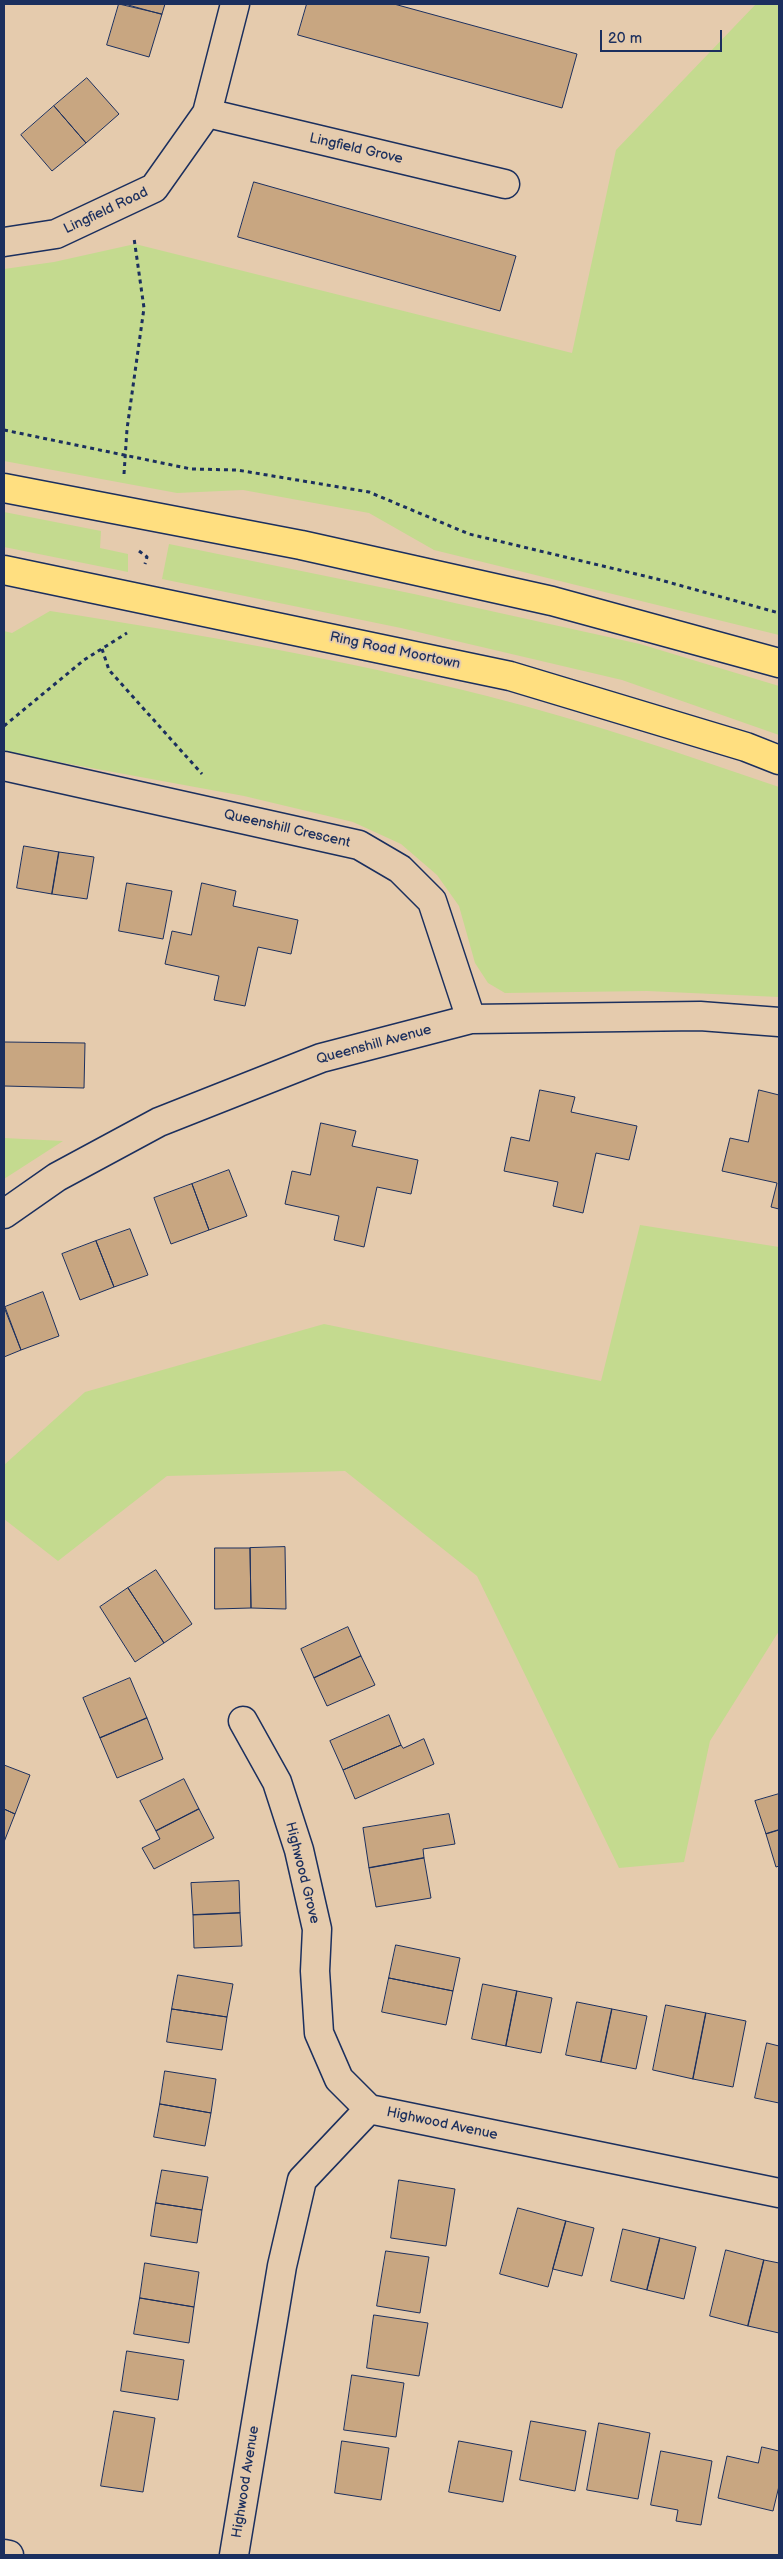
<!DOCTYPE html>
<html>
<head>
<meta charset="utf-8">
<style>
	body { margin:0 }
	#map { position:relative; width:783px; height:2559px; overflow:hidden; background:#e5cbad; font-family:"Balsamiq Sans",sans-serif }
	canvas { display:block }
	.frame { position:absolute; inset:0; border:5px solid #1b2f5e; pointer-events:none }
	.scale { position:absolute; left:600px; top:30px; width:122px; height:22px; box-sizing:border-box; border:2px solid #1b2f5e; border-top:0; padding-left:6px; font-size:15px; line-height:18px; white-space:nowrap; color:#1b2f5e; -webkit-text-stroke:4px #e5cbad; paint-order:stroke }
</style>
</head>
<body>
<div id="map">
<canvas width="783" height="2559"></canvas>
<div class="frame"></div>
<div class="scale">20 m</div>
</div>
<script>
const ctx = document.querySelector('canvas').getContext('2d');
ctx.lineJoin = 'round';
function fillPath(path, color) { ctx.fillStyle = color; ctx.fill(path, 'evenodd'); }
function trace(path, color, width, dash) { ctx.strokeStyle = color; ctx.lineWidth = width; ctx.lineCap = dash ? 'butt' : 'round'; ctx.setLineDash(dash || []); ctx.stroke(path); }
function label(font, color, halo, rows, align = 'center') {
  ctx.font = font + ' "Balsamiq Sans",sans-serif'; ctx.lineWidth = 4; ctx.setLineDash([]); ctx.textBaseline = 'middle'; ctx.strokeStyle = halo; ctx.fillStyle = color; for (const [text, x, y, turn = 0] of rows) {
    ctx.save(); ctx.translate(x, y); ctx.rotate((+turn || 0) * Math.PI / 180); ctx.textAlign = isNaN(turn) ? turn : align; if (halo) ctx.strokeText(text, 0, 0); ctx.fillText(text, 0, 0); ctx.restore();
  }
}
fillPath(new Path2D(`
	M756 4H779V635L434 550 369 513 243 490 177 493 4 461V269L54 262 135 244 572 353 616 150Z
	M4 512 101 531 100 548 128 554V572L4 547Z
	M169 544 414 594 640 644 779 686V735L622 680 401 628 162 579Z
	M50 611C197 634 343 659 487 696 586 721 683 754 779 787V997L647 991 505 993 488 983 475 963 459 906 437 875 401 844 353 822 244 796 4 752V631L12 633Z
	M4 1138 63 1141 4 1179Z
	M640 1225 779 1247V1631L710 1741 684 1862 619 1868 477 1576 345 1471 167 1476 58 1561 4 1519V1465L85 1392 324 1324 601 1381Z`), '#c4da8f');
const building = new Path2D(`
	M119 4 162 14 149 57 107 45Z
	M125 4H165L162 14Z
	M307 4H394L577 54 562 108 298 35Z
	M87 78 119 114 86 143 54 106Z
	M54 106 86 143 52 171 21 135Z
	M254 182 516 256 500 311 238 237Z
	M24 846 59 852 52 894 17 888Z
	M59 852 94 857 87 899 52 894Z
	M127 883 172 891 163 939 119 931Z
	M202 883 236 891 233 906 298 920 291 954 258 947 245 1006 214 1000 219 976 165 964 172 931 191 935Z
	M4 1042 85 1043 84 1088 4 1086Z
	M540 1090 575 1097 571 1112 637 1126 629 1160 596 1153 583 1213 553 1206 558 1182 504 1171 511 1137 529 1141Z
	M759 1090 779 1095V1209L771 1207 777 1183 722 1171 730 1138 748 1142Z
	M321 1123 356 1131 352 1146 418 1160 411 1194 377 1187 364 1247 334 1240 339 1216 285 1204 292 1171 310 1175Z
	M229 1170 247 1216 209 1230 192 1184Z
	M192 1184 209 1230 171 1244 154 1198Z
	M130 1229 148 1275 114 1287 96 1241Z
	M96 1241 114 1287 80 1300 62 1254Z
	M43 1292 59 1336 21 1350 5 1307Z
	M4 1307 21 1350 4 1357Z
	M285 1547 286 1609 251 1608 250 1548Z
	M215 1548H250L251 1608 215 1609Z
	M156 1570 192 1624 164 1643 128 1588Z
	M128 1588 164 1643 135 1662 100 1607Z
	M348 1627 361 1656 314 1678 301 1649Z
	M361 1656 375 1685 327 1706 314 1678Z
	M130 1678 147 1718 100 1738 83 1698Z
	M389 1715 401 1745 343 1770 330 1741Z
	M147 1718 163 1759 117 1778 100 1738Z
	M424 1739 434 1764 355 1799 343 1770 401 1745 403 1748Z
	M4 1765 30 1775 15 1814 4 1809Z
	M184 1779 199 1809 156 1831 140 1801Z
	M779 1794V1830L766 1834 755 1801Z
	M4 1809 15 1814 4 1842Z
	M199 1809 214 1838 154 1869 142 1848 160 1839 156 1831Z
	M449 1814 455 1844 423 1849 424 1858 369 1868 363 1828Z
	M779 1830V1866L776 1867 766 1834Z
	M424 1858 431 1898 376 1907 369 1868Z
	M239 1881 240 1913 193 1915 191 1883Z
	M240 1913 242 1946 194 1948 193 1915Z
	M396 1945 460 1958 453 1991 389 1978Z
	M178 1975 233 1984 227 2017 172 2009Z
	M389 1978 453 1991 446 2025 382 2012Z
	M483 1984 517 1991 506 2046 472 2039Z
	M517 1991 552 1998 541 2053 506 2046Z
	M577 2002 612 2009 601 2062 566 2055Z
	M666 2005 706 2013 693 2079 653 2070Z
	M172 2009 227 2017 222 2050 167 2042Z
	M612 2009 647 2016 636 2069 601 2062Z
	M706 2013 746 2021 733 2087 693 2079Z
	M767 2043 779 2046V2103L755 2098Z
	M165 2071 216 2079 211 2113 160 2104Z
	M160 2104 211 2113 205 2146 154 2137Z
	M162 2170 208 2177 202 2210 156 2203Z
	M399 2180 455 2189 446 2246 391 2238Z
	M156 2203 202 2210 197 2243 151 2236Z
	M518 2208 566 2221 548 2287 500 2274Z
	M566 2221 594 2228 582 2276 553 2269Z
	M623 2229 660 2238 647 2290 611 2281Z
	M660 2238 696 2247 684 2299 647 2290Z
	M726 2250 764 2260 748 2326 710 2316Z
	M386 2251 429 2257 420 2313 377 2306Z
	M764 2260 779 2263V2333L748 2326Z
	M145 2263 199 2272 194 2307 140 2298Z
	M140 2298 194 2307 189 2343 134 2334Z
	M374 2315 428 2323 419 2376 367 2368Z
	M127 2351 184 2360 178 2400 121 2391Z
	M352 2375 404 2383 396 2437 344 2430Z
	M114 2411 155 2418 143 2492 101 2486Z
	M531 2421 586 2431 575 2491 520 2480Z
	M599 2423 650 2433 638 2499 587 2490Z
	M342 2441 389 2448 381 2500 335 2493Z
	M459 2441 512 2451 503 2502 449 2492Z
	M762 2447 779 2451V2486L773 2511 718 2498 727 2456 758 2463Z
	M661 2451 712 2461 701 2525 676 2521 678 2510 651 2505Z`);
fillPath(building, '#c8a681');
trace(building, '#1b2f5e', 1);
const street = new Path2D(`
	M207 113 505 184
	M4 242 56 234 154 188 207 113 235 4
	M4 766 359 845 400 869 432 901 471 1019
	M4 1214 57 1177 159 1122 321 1058 471 1019 700 1016 779 1022
	M243 1721 277 1782 299 1850 317 1929 315 1971 319 2033 339 2079 369 2109
	M234 2555 282 2266 302 2180 369 2109 779 2193`);
const secondary = new Path2D(`
	M4 2554 9 2555`);
const highway = new Path2D(`
	M4 488 301 545 552 601 779 663
	M4 570 510 676 746 747 779 760`);
trace(street, '#1b2f5e', 31);
trace(secondary, '#1b2f5e', 31);
trace(highway, '#1b2f5e', 31);
trace(new Path2D(`
	M4 430 191 469 237 470 369 492 469 534 657 579 779 613
	M124 474 127 429 144 308 134 238
	M139 551 147 557 145 564
	M102 649 109 670 202 774
	M4 726 84 660 127 633`), '#1b2f5e', 3, [4, 4]);
trace(street, '#e5cbad', 28);
trace(secondary, '#e5cbad', 28);
trace(highway, '#ffdf80', 28);
label('14px', '#1b2f5e', '#e5cbad', [
	["Lingfield Grove",356,149,13],
	["Lingfield Road",106,211,-25],
	["Ring Road Moortown",395,651,12],
	["Queenshill Crescent",287,829,13],
	["Queenshill Avenue",374,1045,-15],
	["Highwood Grove",302,1873,76],
	["Highwood Avenue",442,2124,12],
	["Highwood Avenue",246,2482,-81]
]);
</script>
</body>
</html>
